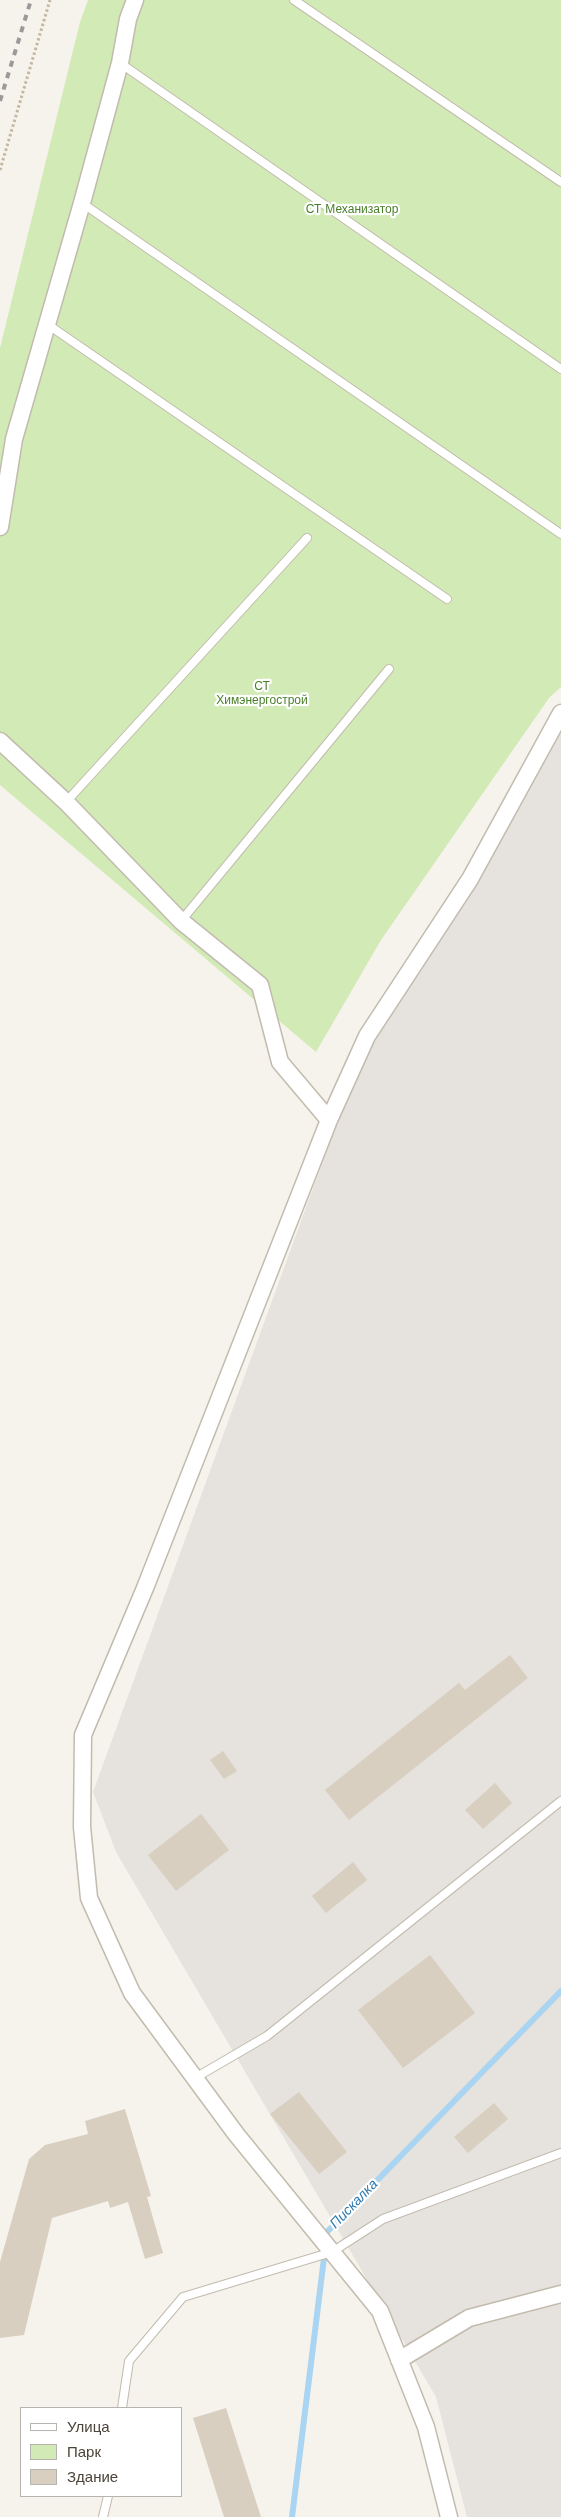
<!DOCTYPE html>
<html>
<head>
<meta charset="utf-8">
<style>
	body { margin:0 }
	#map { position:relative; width:561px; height:2517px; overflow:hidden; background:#f6f3ec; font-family:"Work Sans",sans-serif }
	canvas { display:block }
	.legend { position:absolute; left:20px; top:2407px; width:162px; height:90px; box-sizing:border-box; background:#fff; border:1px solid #b7b4b0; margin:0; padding:6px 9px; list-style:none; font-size:15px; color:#4b4439 }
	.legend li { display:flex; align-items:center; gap:10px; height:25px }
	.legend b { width:25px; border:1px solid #b7b4b0 }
</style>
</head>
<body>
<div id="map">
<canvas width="561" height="2517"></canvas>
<ul class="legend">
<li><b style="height:6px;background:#fff"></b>Улица</li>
<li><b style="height:14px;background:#d2eab5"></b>Парк</li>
<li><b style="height:14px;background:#d8cfc1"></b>Здание</li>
</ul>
</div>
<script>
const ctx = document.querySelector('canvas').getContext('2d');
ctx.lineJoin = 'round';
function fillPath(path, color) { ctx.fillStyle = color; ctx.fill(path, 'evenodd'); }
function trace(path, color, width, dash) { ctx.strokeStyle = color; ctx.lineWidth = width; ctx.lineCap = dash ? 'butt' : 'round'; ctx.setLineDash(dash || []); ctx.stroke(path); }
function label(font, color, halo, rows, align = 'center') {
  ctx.font = font + ' "Work Sans",sans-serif'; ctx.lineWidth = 4.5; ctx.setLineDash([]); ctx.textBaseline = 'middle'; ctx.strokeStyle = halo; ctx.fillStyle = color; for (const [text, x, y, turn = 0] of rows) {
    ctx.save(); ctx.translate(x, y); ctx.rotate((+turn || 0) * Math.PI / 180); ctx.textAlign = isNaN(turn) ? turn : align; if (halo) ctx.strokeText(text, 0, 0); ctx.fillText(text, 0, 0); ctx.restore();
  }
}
fillPath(new Path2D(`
	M561 732V2517H467L436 2397 116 1852 93 1792 374 1021Z`), '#e6e2dd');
fillPath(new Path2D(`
	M88 0H561V687L549 698 381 940 316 1052 0 785V348L80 22Z`), '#d2eab5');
trace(new Path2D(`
	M326 2240 327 2232 561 1991
	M292 2517 325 2250`), '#a9d4f2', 6);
fillPath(new Path2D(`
	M510 1655 528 1678 349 1820 325 1790 459 1683 465 1690Z
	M223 1751 237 1771 224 1779 210 1760Z
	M495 1783 512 1803 483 1829 465 1810Z
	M201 1814 229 1850 176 1891 148 1855Z
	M353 1862 367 1880 326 1913 312 1896Z
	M430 1955 475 2013 403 2068 358 2010Z
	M299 2092 347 2152 319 2174 270 2114Z
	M494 2103 508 2119 468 2153 454 2137Z
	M125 2109 151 2196 147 2197 163 2253 145 2259 128 2202 110 2208 108 2201 52 2218 24 2335 0 2338V2262L29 2159 45 2145 88 2134 85 2121Z
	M226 2408 261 2517H224L193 2418Z`), '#d8cfc1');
const service = new Path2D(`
	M294 0 561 182
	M120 63 561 369
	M82 203 561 534
	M47 324 447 599
	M66 802 307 538
	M181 921 389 669
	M195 2078 267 2036 561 1801
	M122 2408 129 2361 183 2297 332 2252 383 2219 561 2153
	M103 2517 108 2496`);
const minor = new Path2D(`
	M0 527 14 439 82 203 120 63 128 19 135 0
	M0 741 66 802 181 921 260 985 280 1062 329 1120
	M399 2360 469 2318 561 2294
	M449 2517 426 2427 380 2311 236 2134 132 1993 89 1898 82 1827 83 1735 145 1588 329 1120 367 1036 470 879 561 713`);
trace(service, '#c2bbae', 10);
trace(minor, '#c2bbae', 19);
trace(new Path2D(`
	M0 170 50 0`), '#c4b79f', 3, [2.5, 2.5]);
trace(service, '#fff', 8);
trace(minor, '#fff', 16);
trace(new Path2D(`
	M0 101 31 0`), '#9a9a9a', 4, [6, 6]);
label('12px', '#4a7f2a', '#fff', [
	["СТ Механизатор",352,209],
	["СТ",262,686],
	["Химэнергострой",262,700]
]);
label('italic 14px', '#2e7ab2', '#fff', [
	["Пискалка",354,2204,-46]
]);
</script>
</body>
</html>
